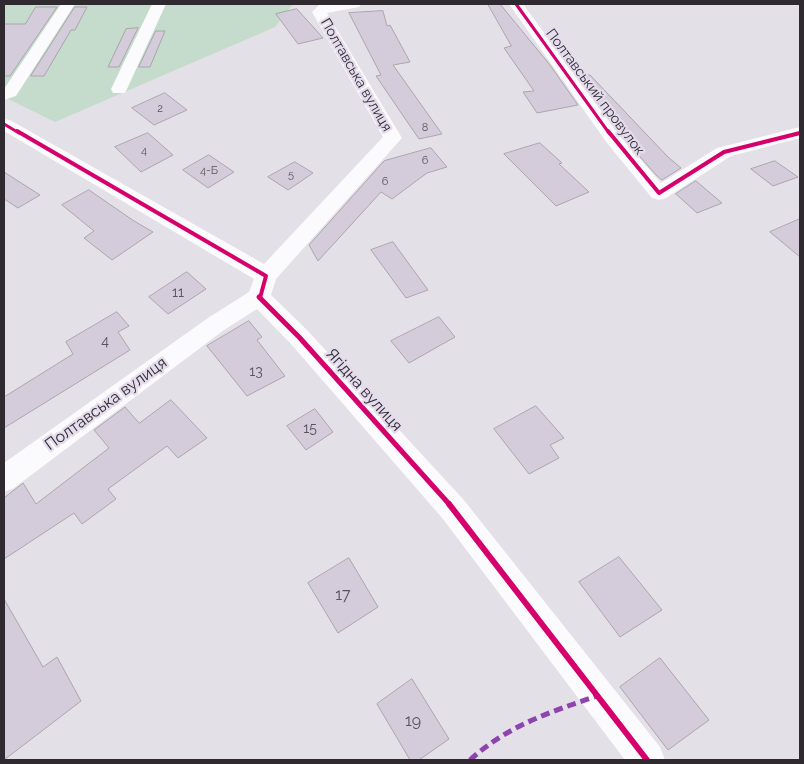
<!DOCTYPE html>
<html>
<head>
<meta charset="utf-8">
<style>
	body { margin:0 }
	#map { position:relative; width:804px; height:764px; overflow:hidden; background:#e4e0e8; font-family:Raleway,sans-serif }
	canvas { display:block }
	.frame { position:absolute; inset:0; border:5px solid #2e2a30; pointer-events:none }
</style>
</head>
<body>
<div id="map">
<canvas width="804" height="764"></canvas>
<div class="frame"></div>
</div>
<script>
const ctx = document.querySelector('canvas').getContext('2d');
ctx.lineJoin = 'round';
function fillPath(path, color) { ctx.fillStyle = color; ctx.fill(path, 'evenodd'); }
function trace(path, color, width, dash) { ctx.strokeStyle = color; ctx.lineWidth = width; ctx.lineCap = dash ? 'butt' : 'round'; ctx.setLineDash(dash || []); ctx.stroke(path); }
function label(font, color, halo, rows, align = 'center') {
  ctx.font = font + ' Raleway,sans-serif'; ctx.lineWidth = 4.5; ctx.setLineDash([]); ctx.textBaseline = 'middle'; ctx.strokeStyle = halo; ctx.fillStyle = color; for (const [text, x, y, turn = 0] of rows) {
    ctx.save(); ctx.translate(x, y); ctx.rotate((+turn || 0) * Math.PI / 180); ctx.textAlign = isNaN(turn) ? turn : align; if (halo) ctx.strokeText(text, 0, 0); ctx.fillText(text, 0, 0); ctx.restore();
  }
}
fillPath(new Path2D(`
	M4 4H293L275 27 55 122 4 97Z`), '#c5dbcb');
const building = new Path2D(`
	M488 4H500L550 65 578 105 537 113 523 92 534 91 504 48 511 46Z
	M36 7H57L10 76H4V24H25Z
	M75 7H87L75 30H71L44 76H31Z
	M297 9 323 38 298 44 276 14Z
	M383 11 387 26 390 25 410 62 393 65 442 134 419 139 376 76 381 75 349 13Z
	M138 28 119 67H108L126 29Z
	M156 31H165L150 67H139Z
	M590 75 668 157 681 168 662 180 656 175 620 134 579 77Z
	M165 93 187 110 154 125 132 108Z
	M148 133 173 155 141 172 115 147Z
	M540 143 562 163 559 164 589 192 556 206 504 154Z
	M431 148 447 167 427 173 392 199 381 192 318 261 309 245 384 161Z
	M209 155 234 172 208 188 183 170Z
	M775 161 798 177 773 186 751 169Z
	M295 162 313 173 288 190 268 177Z
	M4 172 40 195 18 208 4 199Z
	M696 181 722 203 697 213 676 194Z
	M89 190 134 221 153 232 112 260 84 238 94 231 62 205Z
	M800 219V257L770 232Z
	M393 242 428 290 406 298 371 250Z
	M187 272 206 289 168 314 149 297Z
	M117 312 129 326 118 332 130 350 4 428V397L73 354 66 342Z
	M439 317 455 337 409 363 391 341Z
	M249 321 262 337 257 340 285 376 247 396 207 346Z
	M171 400 207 438 178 458 167 446 108 489 116 499 82 524 74 513 4 559V498L23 483 36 504 109 448 94 430 125 407 139 423Z
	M536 406 564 438 550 445 559 458 529 474 494 429Z
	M315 409 333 432 306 450 287 426Z
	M619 557 662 610 620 637 579 582Z
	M349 558 378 607 338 633 308 583Z
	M4 599 43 667 57 657 81 701 4 760Z
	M660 658 709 720 668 750 620 687Z
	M412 679 449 739 419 760H410L377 704Z`);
fillPath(building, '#d4cbdb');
trace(building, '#a9a6ac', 1);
fillPath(new Path2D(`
	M61 4H75L16 96 4 100V89Z
	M152 4H166L127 89 125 93H113L111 89Z
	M320 4H361L359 7 327 13 402 138 276 279 271 295 307 330 463 499 660 747 665 760H625L443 519 291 344 257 309 224 330 14 488 4 492V463L208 318 249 292 254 279 4 131V119L10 120 264 264 383 137 312 12Z
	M509 4H523L619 135 661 183 717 148 800 127V138L731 156 666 198 659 200 652 198 607 143Z`), '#fbfafc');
trace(new Path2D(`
	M470 760C507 726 550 712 597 696`), '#8e44ad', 5, [9, 5]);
trace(new Path2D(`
	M516 4 609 133
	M4 124 19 133`), '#d6006c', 3);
trace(new Path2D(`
	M17 131 266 276 260 298
	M608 131 659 193 724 152 800 133`), '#d6006c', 4);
trace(new Path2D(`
	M259 297 299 337 450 505`), '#d6006c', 5);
trace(new Path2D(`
	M449 504 647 760`), '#d6006c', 6);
label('11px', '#58535c', null, [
	["2",160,109],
	["8",425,128],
	["4",144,151],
	["6",425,161],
	["4-Б",209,171],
	["5",291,175],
	["6",385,182]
]);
label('14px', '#2e2a30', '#e4dcec', [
	["Полтавська вулиця",356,75,60],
	["Полтавський провулок",595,92,53]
]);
label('14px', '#58535c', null, [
	["11",178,293],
	["4",105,342],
	["13",256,372],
	["15",310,429]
]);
label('16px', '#2e2a30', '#e4dcec', [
	["Ягідна вулиця",364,390,48],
	["Полтавська вулиця",106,404,-36]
]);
label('16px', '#58535c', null, [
	["17",343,595],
	["19",413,721]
]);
</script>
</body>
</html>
